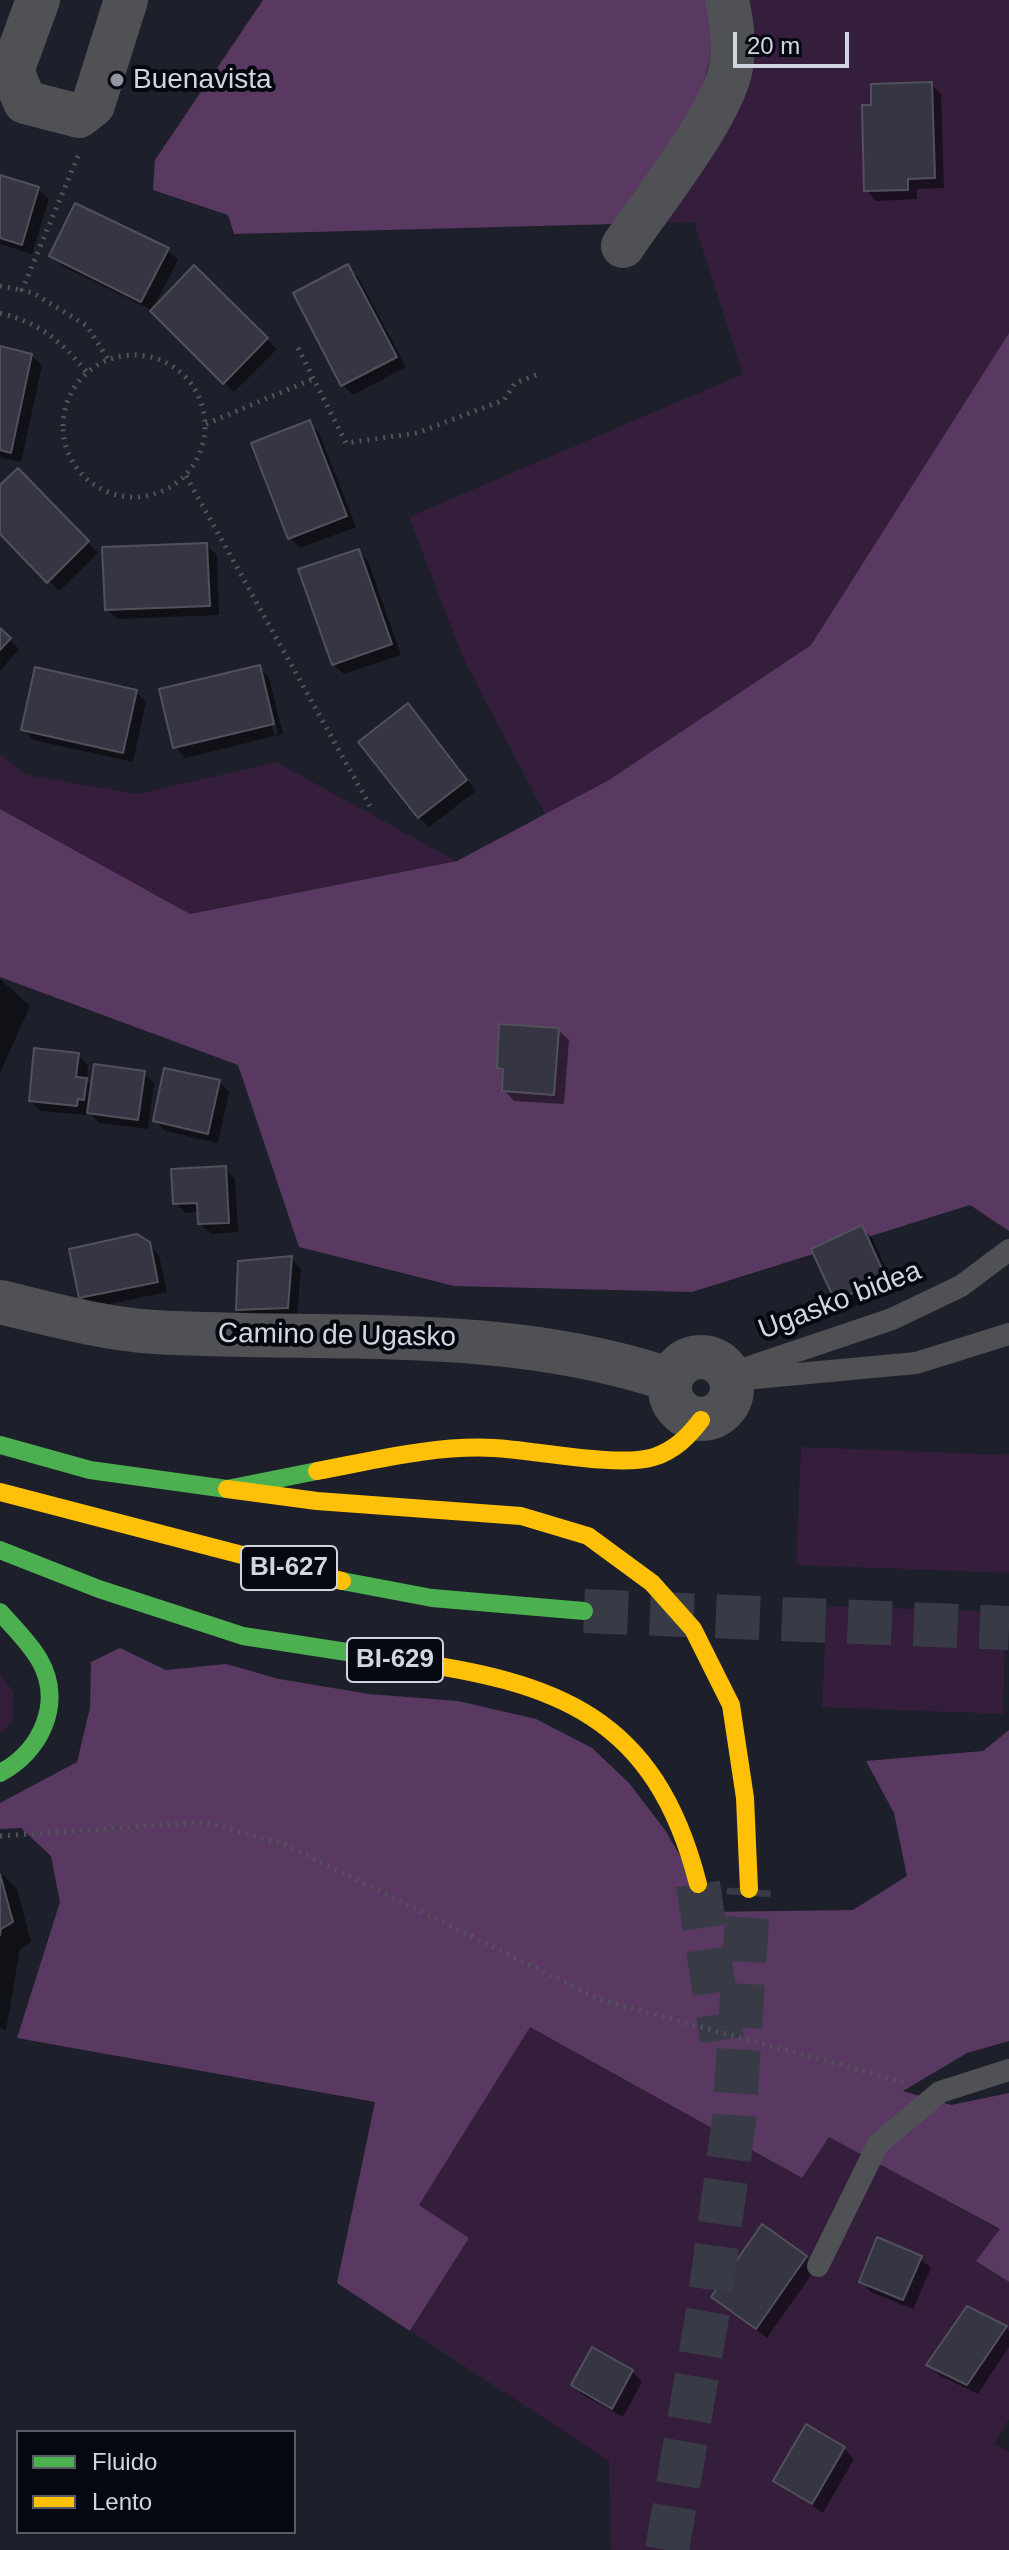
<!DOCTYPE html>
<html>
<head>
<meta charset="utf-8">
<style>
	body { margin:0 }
	#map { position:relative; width:1009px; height:2550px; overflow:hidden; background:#1d202b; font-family:Helvetica,sans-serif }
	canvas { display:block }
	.legend { position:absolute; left:16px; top:2430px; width:280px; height:104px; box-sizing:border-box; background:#060810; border:2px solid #575a64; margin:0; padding:10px 14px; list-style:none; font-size:24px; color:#d0d5e2 }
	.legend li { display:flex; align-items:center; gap:16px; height:40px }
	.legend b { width:40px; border:2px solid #575a64 }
	.scale { position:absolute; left:733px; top:32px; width:116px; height:36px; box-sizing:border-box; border:4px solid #d0d5e2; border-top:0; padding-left:10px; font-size:24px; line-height:28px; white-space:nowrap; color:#d0d5e2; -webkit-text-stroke:6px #060810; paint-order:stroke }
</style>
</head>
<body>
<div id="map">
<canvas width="1009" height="2550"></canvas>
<ul class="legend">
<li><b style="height:10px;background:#4caf50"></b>Fluido</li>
<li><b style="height:10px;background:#ffc107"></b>Lento</li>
</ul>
<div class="scale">20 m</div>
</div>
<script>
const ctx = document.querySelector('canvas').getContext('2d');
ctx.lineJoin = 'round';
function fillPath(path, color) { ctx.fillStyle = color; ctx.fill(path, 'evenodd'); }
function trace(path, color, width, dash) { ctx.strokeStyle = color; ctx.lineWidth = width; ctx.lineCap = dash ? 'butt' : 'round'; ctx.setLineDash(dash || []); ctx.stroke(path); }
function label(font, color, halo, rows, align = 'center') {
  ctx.font = font + ' Helvetica,sans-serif'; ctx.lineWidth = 8; ctx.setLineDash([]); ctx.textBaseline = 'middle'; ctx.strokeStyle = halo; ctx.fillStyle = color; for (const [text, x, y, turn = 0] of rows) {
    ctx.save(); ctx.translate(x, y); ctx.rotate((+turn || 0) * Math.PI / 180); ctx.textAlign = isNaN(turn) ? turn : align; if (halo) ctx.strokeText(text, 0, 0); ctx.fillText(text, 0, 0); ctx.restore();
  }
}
fillPath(new Path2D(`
	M706 0H1009V333L811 645 609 780 545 814 464 660 409 517 743 374 694 222 615 224 712 19Z
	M0 754 26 775 138 794 276 762 456 861 190 914 0 809Z
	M801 1447 1009 1455V1573L796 1565Z
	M827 1606 1006 1612 1003 1714 822 1707Z
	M0 1675 13 1691V1722L0 1733Z
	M529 2026 802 2178 829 2136 1000 2230 976 2261 1009 2282V2419L994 2443 1009 2452V2550H611L609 2461 411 2331 469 2238 419 2205Z`), '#341e3b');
fillPath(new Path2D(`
	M263 0H706C732 85 660 159 615 224L234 234 228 215 153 190 155 160Z
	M1009 333V1231L970 1205 692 1292 454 1286 299 1247 238 1065 0 977V809L190 914 457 861 609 780 811 645Z
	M120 1648 166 1670 226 1664 279 1679 369 1694 458 1701 536 1719 592 1748 629 1783 665 1830 695 1881 703 1912 853 1910 907 1876 894 1813 866 1761 983 1751 1009 1730V2041L967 2053 903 2091 951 2105 1009 2093V2282L976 2261 1000 2229 829 2137 802 2178 530 2027 419 2205 469 2238 410 2331 337 2283 375 2102 17 2038 60 1902 51 1856 21 1828 0 1829V1803L77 1762 90 1708 91 1662Z`), '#593961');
fillPath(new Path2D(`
	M931 84 941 94 944 188 917 189V199L876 201 866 190 873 107Z
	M0 177 38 189 49 199 32 254 0 244Z
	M168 250 178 260 152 310 62 266 52 256Z
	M348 267 358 277 406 367 353 395 343 385Z
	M194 268 277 349 234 392 152 311Z
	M0 348 31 355 42 366 21 462 0 457Z
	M309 423 319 433 356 527 300 548 290 538 253 444Z
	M18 471 98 553 59 591 0 532V488Z
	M206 545 217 555 219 615 117 619 107 609Z
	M358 551 368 561 401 655 344 674 333 664Z
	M0 631 19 649 0 671Z
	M259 668 269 678 283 734 185 758 175 747ZM260 677H264L278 734 274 735Z
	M136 692 146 702 133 762 33 740 23 729Z
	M418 716 476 791 429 827 419 817Z
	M0 979 30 1006 0 1073Z
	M558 1030 569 1040 564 1104 514 1101 504 1090 505 1074 499 1068Z
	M78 1055 88 1065 87 1081 93 1087 144 1073 154 1083 148 1129 100 1123 87 1111V1115L41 1111 31 1101Z
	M219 1082 229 1092 218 1143 165 1131 155 1121Z
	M225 1168 235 1179 238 1232 211 1234 200 1223V1212L186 1213 175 1203Z
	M862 1228 872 1238 895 1288 847 1310 837 1300Z
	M148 1244 159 1255 167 1292 91 1308 81 1297Z
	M291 1259 301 1269 297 1317 248 1320 238 1310Z
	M0 1872 17 1889 31 1942 20 1949 6 2030 0 2028Z
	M806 2257 816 2268 767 2338 714 2297Z
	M920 2258 931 2268 913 2309 871 2292 861 2281Z
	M1005 2327 1009 2331V2347L978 2394 939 2375 929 2365Z
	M632 2371 642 2382 623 2417 583 2395 573 2385Z
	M844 2448 854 2459 823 2513 776 2481Z`), '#0007');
const building = new Path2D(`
	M932 82 935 178 908 179V190L864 191 862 105H871V84Z
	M0 175 39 187 22 245 0 238Z
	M75 203 169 248 141 302 49 256Z
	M348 264 397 357 341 386 293 293Z
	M194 265 268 338 223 384 150 311Z
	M0 346 32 354 11 453 0 450Z
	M310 420 347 516 288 539 251 443Z
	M18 468 89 541 47 583 0 534V485Z
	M207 543 210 606 105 610 102 547Z
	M359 549 392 644 332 665 298 569Z
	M0 628 11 638 0 650Z
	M260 665 274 724 173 748 159 689Z
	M35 667 137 690 123 753 21 730Z
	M408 703 467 780 418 818 358 742Z
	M499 1024 559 1028 554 1095 502 1091 503 1069 497 1068Z
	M34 1048 79 1053 76 1077 87 1078 84 1100 78 1099 77 1106 29 1101Z
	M94 1064 145 1071 138 1120 87 1113Z
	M164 1068 220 1080 208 1134 153 1121Z
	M226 1166 229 1223 198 1224 197 1203 173 1204 171 1169Z
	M862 1225 886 1278 835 1301 811 1249Z
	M137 1234 150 1242 158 1282 79 1298 69 1249Z
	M292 1256 288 1308 236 1310 238 1261Z
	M0 1874 13 1922 1 1929 0 1935Z
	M762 2224 807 2256 756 2329 711 2297Z
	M877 2237 922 2256 903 2300 859 2282Z
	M967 2306 1007 2326 967 2385 926 2365Z
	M592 2347 633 2370 612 2409 571 2385Z
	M806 2424 845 2447 812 2504 773 2481Z`);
fillPath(building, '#363543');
trace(building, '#51515b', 2);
trace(new Path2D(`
	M584 1611 1009 1628
	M698 1884 722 2040
	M667 2550 708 2311 734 2121 749 1889`), '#383b46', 44, [44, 22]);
trace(new Path2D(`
	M78 156 22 290 35 294 87 326 108 359
	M0 286 22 290
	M0 313C42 324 59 340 87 372
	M298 348 346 443 417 433 504 400 515 383 541 373
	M63 426a71 71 0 1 1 142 0a71 71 0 1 1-142 0Z
	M206 424 313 379
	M186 476 370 806
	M0 1836 205 1822 286 1845 601 2000 904 2082`), '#515459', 5, [2, 6]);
trace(new Path2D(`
	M729 1374 892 1319 961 1286 1009 1250
	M744 1379 916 1363 1009 1334
	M818 2266 878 2144 940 2092 1009 2070`), '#4f5155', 22);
trace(new Path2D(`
	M38 0 12 71 25 102 79 116 93 105 126 0
	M623 246C651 204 724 113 731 67 735 44 732 23 727 0
	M0 1302C50 1314 103 1329 155 1332 329 1342 503 1323 671 1380
	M670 1388a31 31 0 1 1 62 0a31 31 0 1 1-62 0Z`), '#4f5155', 44);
trace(new Path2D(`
	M0 1445 90 1470 227 1489 317 1471
	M0 1550 99 1589 243 1636 399 1660
	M342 1581 432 1598 584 1611
	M0 1612C14 1628 30 1643 40 1661 64 1704 40 1752 0 1773`), '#4caf50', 18);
trace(new Path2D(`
	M317 1471C376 1460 434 1445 494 1448 534 1450 619 1468 654 1457 675 1450 688 1437 701 1420
	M227 1489 317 1501 521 1516 588 1536 652 1583 693 1629 731 1705 745 1798 749 1889
	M0 1492 342 1581
	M399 1660C558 1682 655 1716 698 1884`), '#ffc107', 18);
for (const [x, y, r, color] of [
	[117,80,8,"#9196a2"]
]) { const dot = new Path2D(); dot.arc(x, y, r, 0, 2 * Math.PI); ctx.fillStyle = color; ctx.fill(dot); trace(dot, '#060810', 3); }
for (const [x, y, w] of [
	[289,1568,96],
	[395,1660,96]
]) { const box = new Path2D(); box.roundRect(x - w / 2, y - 22, w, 44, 6); ctx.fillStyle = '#060810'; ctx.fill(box); trace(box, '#d0d5e2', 2); }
label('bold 26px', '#d0d5e2', null, [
	["BI-627",289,1568],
	["BI-629",395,1660]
]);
label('28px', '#d0d5e2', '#060810', [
	["Buenavista",133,80]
], 'left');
label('28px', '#d0d5e2', '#060810', [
	["Ugasko bidea",840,1301,-21],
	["Camino de Ugasko",337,1336,1]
]);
</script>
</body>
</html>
